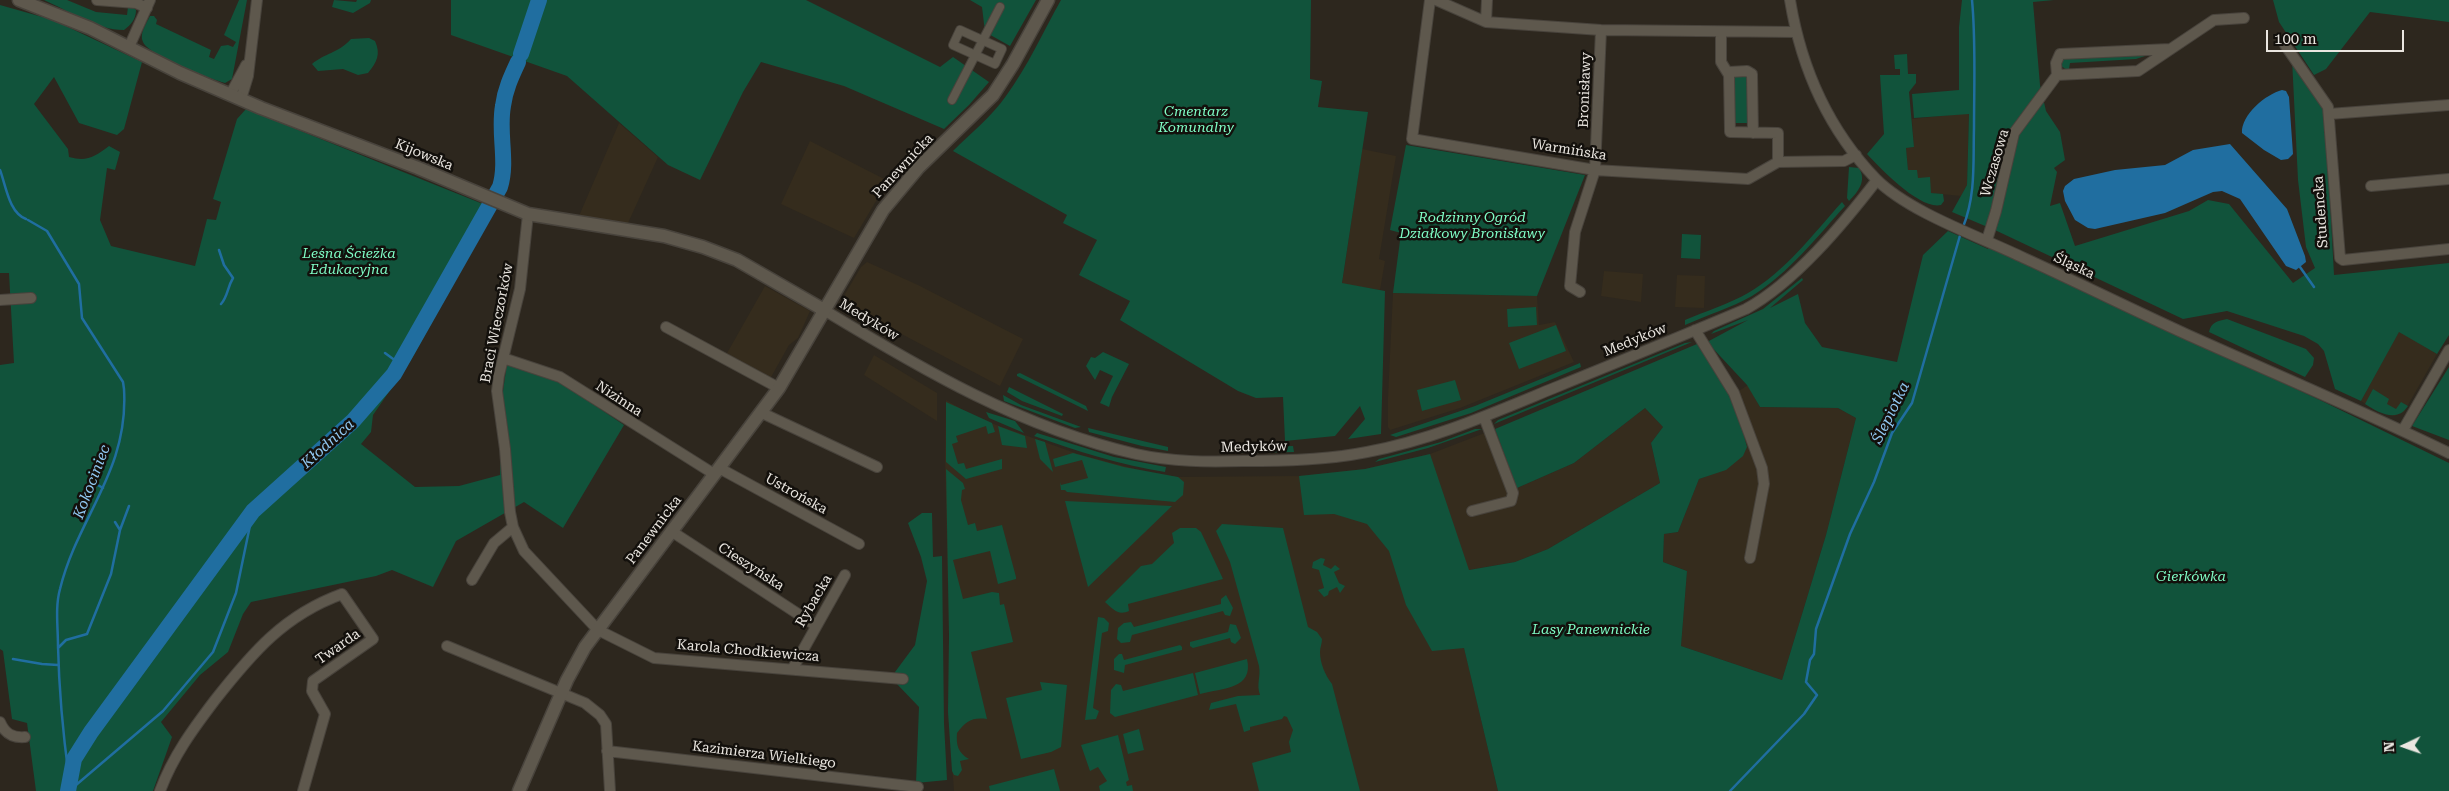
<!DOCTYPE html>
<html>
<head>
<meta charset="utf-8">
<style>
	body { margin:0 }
	#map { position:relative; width:2449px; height:791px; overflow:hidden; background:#2d271e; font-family:"Roboto Serif",serif }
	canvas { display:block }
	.north { position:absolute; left:2379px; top:721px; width:50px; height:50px; -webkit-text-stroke:4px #13100c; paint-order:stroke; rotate:267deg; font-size:14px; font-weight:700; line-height:20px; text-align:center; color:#eae6e0 }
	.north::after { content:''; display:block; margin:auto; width:18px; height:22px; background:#eae6e0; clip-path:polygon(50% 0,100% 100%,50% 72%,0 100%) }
	.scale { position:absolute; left:2266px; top:30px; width:138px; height:22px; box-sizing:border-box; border:2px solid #eae6e0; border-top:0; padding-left:6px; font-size:15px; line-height:18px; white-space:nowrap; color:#eae6e0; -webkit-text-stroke:4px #13100c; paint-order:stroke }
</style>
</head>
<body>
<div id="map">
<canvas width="2449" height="791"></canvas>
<div class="north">N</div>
<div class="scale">100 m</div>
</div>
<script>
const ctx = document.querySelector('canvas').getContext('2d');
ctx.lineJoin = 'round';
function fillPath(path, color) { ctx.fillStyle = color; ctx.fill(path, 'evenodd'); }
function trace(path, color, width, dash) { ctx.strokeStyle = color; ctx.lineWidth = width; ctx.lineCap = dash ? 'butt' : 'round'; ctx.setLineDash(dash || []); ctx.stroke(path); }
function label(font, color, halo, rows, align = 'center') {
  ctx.font = font + ' "Roboto Serif",serif'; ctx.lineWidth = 5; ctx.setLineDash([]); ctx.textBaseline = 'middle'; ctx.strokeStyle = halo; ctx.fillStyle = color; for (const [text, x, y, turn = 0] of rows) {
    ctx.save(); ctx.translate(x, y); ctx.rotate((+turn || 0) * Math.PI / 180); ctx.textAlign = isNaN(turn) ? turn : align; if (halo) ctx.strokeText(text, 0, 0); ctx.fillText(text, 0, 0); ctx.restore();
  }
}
fillPath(new Path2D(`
	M1969 113 1967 185 1961 196 1931 193 1908 170 1906 148 1914 147 1912 119Z
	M619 123 658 157 628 223 579 216Z
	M810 141 888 181 854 238 781 204Z
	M1362 149 1396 156 1379 259 1385 261 1380 290 1342 284Z
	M867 262 918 285 1023 339 1000 386 892 329 888 332 851 310 845 294 861 267Z
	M1604 271 1643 274 1641 302 1601 296Z
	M1677 275 1705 276 1704 308 1675 307Z
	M765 286 810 311 798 338 789 345 770 379 726 355Z
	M1393 293 1537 296 1539 325 1555 322 1574 362 1460 408 1390 430 1388 427V397Z
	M2399 331 2437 354 2404 412 2394 416 2373 409 2361 401Z
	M874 355 937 393V421L864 375Z
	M1748 385 1760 407 1838 408 1856 418 1826 535 1782 680 1681 646 1687 571 1663 562 1664 534 1678 532 1699 479 1726 469 1736 413 1733 395Z
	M946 400 977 418 1078 454 1147 472 1178 477 1299 476 1365 469 1430 454 1495 429 1517 488 1574 463 1645 408 1663 427 1651 443 1660 483 1548 549 1515 562 1469 570 1464 647 1498 791H954L948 712 949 636 945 459Z`), '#352c1d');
fillPath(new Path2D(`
	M44 0H67L96 12 127 15 128 7 132 6 136 10C136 19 131 25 124 30 96 30 69 11 44 0Z
	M239 0H247L232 79 225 83C210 79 148 55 143 42 139 34 146 24 150 16H154L157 20 156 24 211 50 209 57 214 59 221 46 228 45 233 47 236 42 224 35Z
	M334 0 356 2 357 0H371L370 3 353 13 332 7Z
	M451 0H806L940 67 953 57 989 82 969 105 944 129 844 86 761 62 743 92 700 180 668 165 567 76 451 35Z
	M970 0H1036L1010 46 985 32 982 7Z
	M1061 0H1311L1310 79 1322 81 1318 107 1368 112 1342 283 1385 291 1381 434 1348 439 1365 419 1360 406 1335 436 1285 441 1283 397 1256 398 1238 391 1120 320 1130 301 1079 275 1097 240 1063 223 1067 215 953 151C971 133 991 117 1006 96 1028 66 1043 32 1061 0Z
	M1962 0H2054L2033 2 2040 85 2046 111 2060 132 2065 160 2054 168 2057 172 2050 206 2060 203 2075 246 2189 211 2208 200 2229 204 2293 283 2315 268 2306 247 2298 180 2292 59 2325 108 2334 275 2449 263V335L2437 354 2399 332 2361 401 2335 389 2324 351 2318 344 2304 336 2227 311 2183 319 1997 231 1952 212 1967 185 1969 114 1914 118 1912 94 1959 90V27Z
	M2273 0H2449V22L2370 12 2326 69 2314 75 2279 22Z
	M0 5 53 20 142 62 124 129 117 135 79 123 54 77 34 104 68 149 69 157C87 162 94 157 109 146L120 152 115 170 107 168 100 220 111 246 195 266 207 219 216 220 221 202 213 199 237 119 246 109 483 204 494 211 411 360 373 415 371 432 361 444 415 487 459 486 500 475 503 391 507 363 557 380 624 425 563 528 524 502 456 541 433 587 392 570 376 576 251 602 243 614 228 652 200 675 161 722 172 737 153 791H36L27 723 12 719 3 651 0 649V365L14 363 9 273H0Z
	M369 38 375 41C381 54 377 62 368 73L358 75 343 69 318 71 312 64C325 53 337 54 351 39Z
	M2147 52 2148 55 2136 59 2070 63 2069 69 2067 70 2061 66V59L2064 56Z
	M1907 54 1908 74H1916V83L1909 92 1914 147 1906 148 1908 170H1917L1918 178 1930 177 1931 193 1943 194 1944 201 1941 205C1920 210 1881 169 1867 154L1884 134 1880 75H1900V69H1895L1894 55Z
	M1733 77H1748L1747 123H1733Z
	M1406 145 1585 175 1537 296 1393 293 1401 233 1390 230Z
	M1849 167 1859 168C1867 181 1858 192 1849 201L1847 198Z
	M1842 202 1845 206C1817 237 1789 273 1752 296 1731 308 1707 315 1685 325V320C1706 311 1729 304 1748 293 1786 271 1813 234 1842 202Z
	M1948 231 1988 249 1989 247 2324 402 2449 463V791H1498L1464 648 1432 651 1406 605 1389 551 1367 524 1334 514 1304 515 1299 476 1365 469 1430 454 1469 570 1515 562 1548 549 1660 483 1651 443 1663 427 1645 408 1574 463 1517 488 1495 429 1697 344 1733 395 1747 447 1743 456 1726 470 1699 479 1678 532 1664 534 1663 562 1687 571 1681 646 1782 680 1826 535 1856 418 1838 408 1760 407 1747 385 1707 342 1748 320 1711 334 1714 331 1763 309 1802 278 1803 280 1770 308 1798 294 1805 323 1822 347 1897 362 1923 255Z
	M1682 234 1701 235 1700 259 1681 258Z
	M1536 307 1537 325 1508 327 1507 309Z
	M2227 319 2306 349 2314 358 2313 365 2305 377 2209 332C2211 322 2218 321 2227 319Z
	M1556 325 1566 351 1519 369 1509 343Z
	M1692 342 1494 424 1498 420 1685 343Z
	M1103 352 1129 364 1112 397 1109 407 1100 403 1113 376 1100 370 1095 380 1086 366 1091 357 1095 358Z
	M1580 363 1581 367 1471 413 1396 437 1390 435 1475 406Z
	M2449 367V440L2412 426Z
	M1020 373 1086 406 1088 411 1017 376V374Z
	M1455 380 1461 400 1422 411 1417 390Z
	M1009 387 1063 414 1062 416 1022 401 1007 392Z
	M2373 389 2389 399 2387 404 2396 409 2401 402 2408 406C2397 423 2379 413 2365 404Z
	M1003 395 1021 405 1081 427 1075 428 1004 401Z
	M946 402 992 423 995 432 988 434 986 426 956 436 958 442 952 444 958 464 964 463 966 469 1002 459V469L966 479 946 462Z
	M986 412 1015 421 1024 433 989 418Z
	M998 426 1025 436 1027 448 1002 445Z
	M1088 428 1168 447V451L1142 446 1089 432Z
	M1475 429H1482L1428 448 1375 462 1379 459 1441 442Z
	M1037 433 1114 457 1166 467 1165 472C1120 465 1077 451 1034 436Z
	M1035 439 1045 442 1053 472 1040 459Z
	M1293 446 1294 452 1227 453 1222 447Z
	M1073 453 1124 467 1178 477 1184 482 1183 495 1175 502 1067 492 1065 490H1061L1060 482 1061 485 1088 478 1082 460 1055 467 1053 459Z
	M946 469 963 483 965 489 962 490 961 500 968 525 975 523 977 531 1002 525 1016 577V579L998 584 990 551 953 560 963 599 992 592 999 593 1000 605 1004 604 1013 642 971 652 987 719C972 717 966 721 957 733 956 745 958 753 969 759L960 761 962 770 958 776 954 775 952 771 948 712 949 636Z
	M1065 501 1172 506 1088 587Z
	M922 513H932L933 557 942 556 944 723 947 780 916 783 919 707 896 683 895 672 915 645 927 581 921 557 908 523Z
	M1222 524 1283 528 1308 627 1317 632 1322 639C1322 644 1320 647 1320 652 1320 663 1325 675 1332 684L1360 791H1259L1252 763 1291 752 1289 742 1293 730 1287 717 1284 716 1282 719 1250 727V730L1244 732 1236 704 1209 710 1211 703 1238 696 1260 695C1256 684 1261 677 1259 666L1230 562 1216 531Z
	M1180 528H1196L1201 532 1223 579 1128 604 1129 611C1118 616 1113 609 1105 602L1141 566 1152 564 1174 543 1172 533Z
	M1321 558 1325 559 1323 565 1331 569 1335 565 1340 569 1334 572 1339 583 1345 586 1340 593 1337 587 1329 591 1328 595 1324 597 1318 590 1324 588 1319 570 1312 568 1313 562Z
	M1226 595 1233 608 1230 616 1225 615 1223 611 1132 635 1130 642 1121 643 1117 639 1118 628 1124 623 1131 622 1134 627 1221 604V599Z
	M1098 617 1104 618 1109 623 1108 631 1102 633 1093 708 1099 711 1096 719 1085 720Z
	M1230 624 1236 625 1241 638 1235 644 1231 642 1230 638 1193 648 1190 646V642L1228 632Z
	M1180 645 1182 647V650L1125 665 1124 673 1114 670V659L1119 654H1122L1124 660Z
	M1247 659C1254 689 1223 688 1200 694L1195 673Z
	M1193 673 1198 695 1115 717 1110 713 1111 690 1116 684 1121 685 1123 691Z
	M1040 682 1067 685 1061 747 1051 752 1021 759 1006 698 1042 690Z
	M1139 729 1144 750 1128 754 1123 734Z
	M1118 735 1129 780 1126 782 1127 786 1132 785 1133 791H1100L1099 786 1107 781 1098 767 1090 771 1081 745Z
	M1054 769 1060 791H990L989 786Z`), '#11533b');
fillPath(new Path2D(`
	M2282 90 2286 91 2289 97 2293 154 2288 159 2281 160 2264 150 2242 133C2241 115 2266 94 2282 90Z
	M2230 144 2287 209 2305 256 2306 262 2296 270 2286 266 2240 199 2222 191 2213 192 2165 213 2095 229 2088 228 2075 220 2065 201 2063 191 2065 186 2074 179 2115 170 2165 165 2193 150Z`), '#206ea0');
trace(new Path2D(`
	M0 170C6 186 9 213 26 219
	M28 220 47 231 79 284 82 318 123 382 124 389C129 471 78 516 60 589 55 607 58 627 58 646 59 690 63 734 69 778
	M1963 227C1976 195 1973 162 1974 128 1974 85 1976 42 1972 0
	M219 250 224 265 233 278C227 288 228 296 221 304
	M2300 267 2314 287
	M400 350 406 355
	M385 353 400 364
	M96 484 103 488
	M120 530 129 506
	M58 648 66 640 87 634 111 574 120 530 115 522
	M13 659 42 664 58 665
	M69 791 163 711 213 652 236 593 253 511
	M1730 791 1804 714 1817 695 1806 682 1810 660 1814 654 1816 629 1850 534 1874 482 1892 433 1912 403 1961 232`), '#206ea0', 2.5);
trace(new Path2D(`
	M521 54 539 0
	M68 791 74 759 91 732 253 511 353 421 394 374 500 187C508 161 498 133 503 106 505 90 511 77 518 62`), '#206ea0', 16);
const pedestrian = new Path2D(`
	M960 30 1002 49 995 64 953 45Z
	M952 100 1000 7`);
const minor = new Path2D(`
	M97 0 136 3 147 8
	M1430 0 1412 139 1595 170 1748 179 1778 162 1844 161 1856 155
	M1436 0 1486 22 1601 30 1795 32
	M1790 0C1801 67 1828 129 1876 179 1910 213 1981 237 2024 258 2079 283 2133 310 2188 335 2275 374 2363 411 2449 453
	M1486 22 1487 0
	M1721 32V62L1729 75 1730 132 1778 133V162
	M2285 45 2328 107 2340 258 2343 260 2449 249
	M129 47 150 0
	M1729 72 1747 71 1752 74 1753 133
	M2057 75 2056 63 2060 54 2170 49
	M230 95 246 65
	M241 99 248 76 257 0
	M2329 114 2449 105
	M2371 186 2449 179
	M528 214 520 289 499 375 497 391 505 449 510 512 513 527 524 551 598 630 654 658 903 679
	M1987 240 1996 211 2014 133 2057 75 2138 71 2214 20 2244 18
	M1580 292 1570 286 1575 232 1595 170 1601 30
	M0 300 31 298
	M824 310C923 370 1022 428 1136 454 1172 462 1208 462 1244 461 1285 461 1327 460 1367 452 1432 440 1493 413 1554 388 1618 362 1682 336 1746 309 1795 282 1843 224 1877 180
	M666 327 779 388
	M1695 330 1734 393 1762 468 1764 484 1750 558
	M503 358 560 377 714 474
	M762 413 877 467
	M2403 430 2449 350
	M719 468 859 544
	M1472 511 1511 501 1513 493 1484 417
	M671 531 815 625
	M472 580 494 543 513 527
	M447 646 585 703 600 715 606 724 610 791
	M793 668 845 575
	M0 722C5 734 13 738 25 737
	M607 751 918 787
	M160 791C173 756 193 729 215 700 252 653 284 615 342 594L373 639 313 681 312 691 325 714 303 791`);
const tertiary = new Path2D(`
	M19 0 90 28 180 73 261 108 418 168 528 214 664 236 703 247 737 260 824 310
	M519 791 567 680 585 647 779 388 883 210 919 167 993 95 1013 64 1048 0`);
trace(pedestrian, '#48433c', 10);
trace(minor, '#48433c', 12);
trace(tertiary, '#48433c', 15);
trace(pedestrian, '#5e584d', 8);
trace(minor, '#5e584d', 10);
trace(tertiary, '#5e584d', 12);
label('14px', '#eae6e0', '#13100c', [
	["Bronisławy",1585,90,-88],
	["Warmińska",1569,150,9],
	["Kijowska",424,155,22],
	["Wczasowa",1995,163,-74],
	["Panewnicka",903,166,-47],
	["Studencka",2321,212,-94],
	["Śląska",2074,266,25],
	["Medyków",869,320,31],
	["Braci Wieczorków",497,323,-79],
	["Medyków",1635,340,-22],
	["Nizinna",619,399,33],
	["Medyków",1254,447,-1],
	["Ustrońska",796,494,29],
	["Panewnicka",654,530,-53],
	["Cieszyńska",751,567,33],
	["Rybacka",814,601,-60],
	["Twarda",338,647,-35],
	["Karola Chodkiewicza",748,651,5],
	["Kazimierza Wielkiego",764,755,7]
]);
label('italic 14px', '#7ffdc6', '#13100c', [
	["Cmentarz",1196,112],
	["Komunalny",1196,128],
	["Rodzinny Ogród",1472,218],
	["Działkowy Bronisławy",1472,234],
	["Leśna Ścieżka",349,254],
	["Edukacyjna",349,270],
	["Gierkówka",2191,577],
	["Lasy Panewnickie",1591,630]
]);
label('italic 15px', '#91c8f2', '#13100c', [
	["Ślepiotka",1891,413,-64],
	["Kłodnica",328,444,-42],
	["Kokociniec",92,482,-69]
]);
</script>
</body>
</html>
